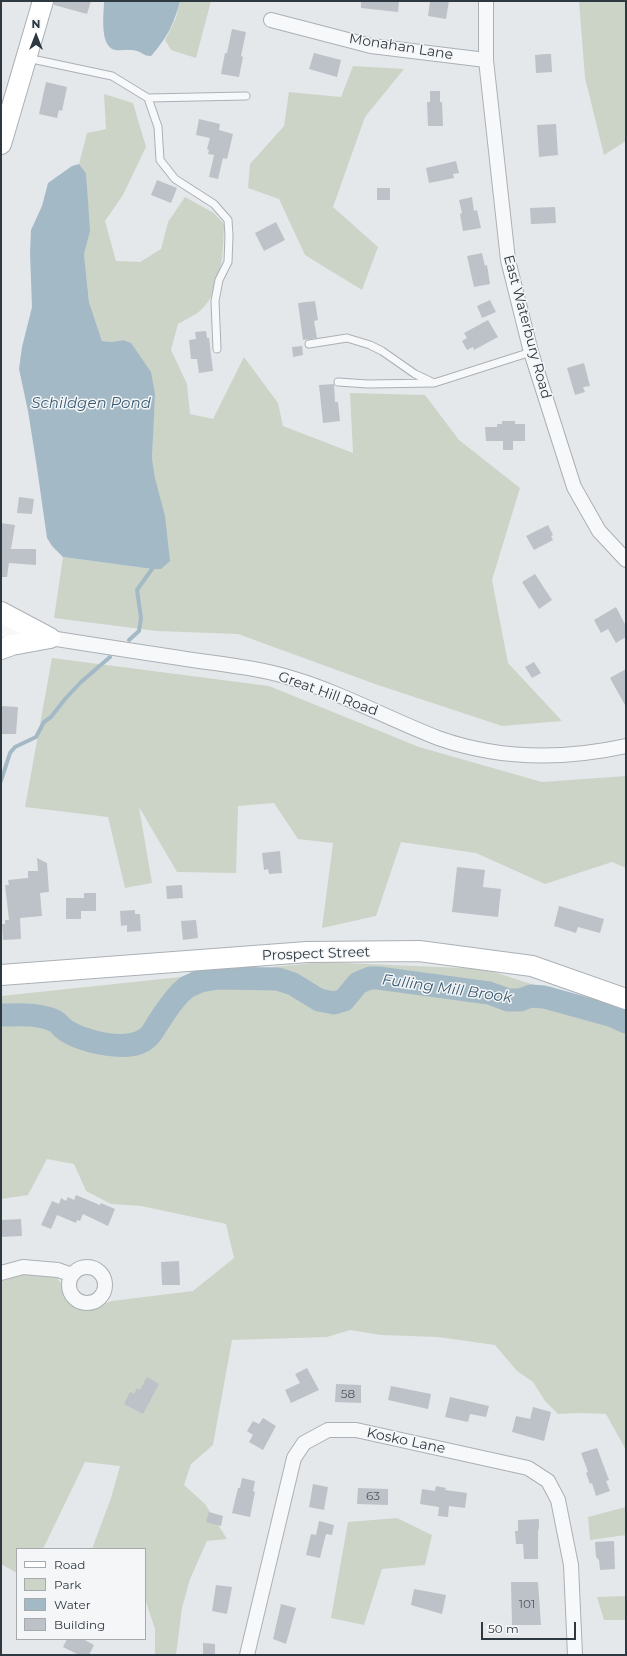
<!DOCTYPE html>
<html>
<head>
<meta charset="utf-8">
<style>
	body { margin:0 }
	#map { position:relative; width:627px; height:1656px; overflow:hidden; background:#e5e8eb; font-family:Montserrat,sans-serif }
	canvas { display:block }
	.frame { position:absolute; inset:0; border:2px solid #2e3841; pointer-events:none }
	.legend { position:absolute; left:16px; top:1548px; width:130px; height:92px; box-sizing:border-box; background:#f4f6f8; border:1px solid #a5aaaf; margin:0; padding:5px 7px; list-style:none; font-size:12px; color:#2e3841 }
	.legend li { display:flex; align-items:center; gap:8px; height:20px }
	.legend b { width:20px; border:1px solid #a5aaaf }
	.north { position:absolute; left:16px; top:16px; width:40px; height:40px; -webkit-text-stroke:3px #f4f6f8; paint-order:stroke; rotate:0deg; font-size:11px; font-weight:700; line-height:16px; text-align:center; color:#2e3841 }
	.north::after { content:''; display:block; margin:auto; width:14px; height:18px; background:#2e3841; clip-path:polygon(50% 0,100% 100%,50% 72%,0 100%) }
	.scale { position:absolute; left:481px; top:1622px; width:95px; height:18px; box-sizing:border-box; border:2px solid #2e3841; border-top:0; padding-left:5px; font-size:12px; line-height:14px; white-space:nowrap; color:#2e3841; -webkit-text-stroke:3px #f4f6f8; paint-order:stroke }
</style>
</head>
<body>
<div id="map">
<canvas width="627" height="1656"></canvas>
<div class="frame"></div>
<ul class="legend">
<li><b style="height:5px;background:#fff"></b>Road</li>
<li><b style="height:11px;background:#ccd4c7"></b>Park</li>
<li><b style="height:11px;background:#a4b9c6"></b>Water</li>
<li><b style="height:11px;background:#bcc2c7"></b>Building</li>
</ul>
<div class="north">N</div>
<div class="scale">50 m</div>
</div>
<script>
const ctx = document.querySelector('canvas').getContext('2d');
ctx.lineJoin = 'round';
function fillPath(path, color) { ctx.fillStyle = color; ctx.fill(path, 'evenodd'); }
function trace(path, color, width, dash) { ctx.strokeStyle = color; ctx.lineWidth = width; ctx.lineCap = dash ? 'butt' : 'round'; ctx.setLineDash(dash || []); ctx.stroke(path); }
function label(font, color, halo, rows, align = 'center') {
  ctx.font = font + ' Montserrat,sans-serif'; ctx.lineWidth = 3; ctx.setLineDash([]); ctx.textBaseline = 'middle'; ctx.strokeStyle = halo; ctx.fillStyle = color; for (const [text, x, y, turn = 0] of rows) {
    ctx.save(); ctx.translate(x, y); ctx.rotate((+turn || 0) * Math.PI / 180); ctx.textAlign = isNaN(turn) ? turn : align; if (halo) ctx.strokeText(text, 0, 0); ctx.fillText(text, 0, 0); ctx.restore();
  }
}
fillPath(new Path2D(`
	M180 1H211L196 58 171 50 165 40 176 18Z
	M579 1H626V141L604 155 585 78Z
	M353 66 404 69 365 117 333 207 378 247 362 290 305 255 279 199 248 188 250 164 284 126 289 92 341 97Z
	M104 94 133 103 146 147 123 195 105 221 116 261 140 262 161 249 168 222 185 197 214 213 224 224C223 251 223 288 202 309 196 315 186 319 178 324L171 350 187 384 190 414 213 419 244 357 278 403 283 426 353 453 350 393 425 395 459 440 520 488 492 580 508 663 562 721 502 726 375 684 238 634 157 631 54 618 63 557 152 569 155 478 152 458 153 426 123 340 112 342 102 341 89 302 84 254 89 225 87 185 86 173 79 164 87 133 106 129Z
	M52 658 269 686 419 747 542 782 626 776V868L612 862 545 884 476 853 401 842 376 916 322 928 333 843 298 839 274 803 238 806 236 873 177 872 139 807 152 883 125 888 108 817 25 807Z
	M322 962 485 969 626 1015V1450L606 1414 581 1413 558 1414 545 1401 533 1382 517 1371 495 1345 438 1337 381 1335 350 1330 327 1337 232 1340 213 1445 191 1464 184 1485 205 1504 227 1539 207 1541 190 1579 182 1608 176 1655H155V1629L146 1602H145V1549H92L111 1498 120 1466 85 1462 43 1549H17V1573L1 1564V1282L26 1272 57 1278 82 1311 112 1301 193 1291 234 1258 226 1224 141 1206 111 1204 86 1191 74 1164 47 1159 28 1195 1 1199V996Z
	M626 1507V1535L590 1540 588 1517Z
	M397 1518 432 1535 425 1565 382 1569 364 1625 331 1618 348 1522Z
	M626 1596V1620H604L597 1597Z`), '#ccd4c7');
fillPath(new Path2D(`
	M104 1H180C174 24 167 38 151 56 143 56 144 53 137 51 131 49 122 51 115 50 99 46 104 14 104 1Z
	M79 164 86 173 87 185 90 231 84 254 89 302 102 341 112 342 123 340 131 343 151 372 155 394 152 458 155 478 165 516 170 561 161 569H152L63 557 52 546 47 538 37 468 28 411 19 369 22 347 32 307 30 253 31 230 42 206 48 183 72 166Z`), '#a4b9c6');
trace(new Path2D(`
	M129 640 139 631 141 618 137 590 152 569
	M1 781 10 753 15 747 36 737 44 722 51 717 65 699 81 682 110 657`), '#a4b9c6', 4);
trace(new Path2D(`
	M1 1015C19 1015 39 1013 55 1021 59 1023 61 1027 64 1029 81 1042 131 1054 148 1037 153 1033 156 1025 160 1020 166 1010 173 1001 180 993L187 987 200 981 218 978 278 979 293 984 319 1000 334 1003 344 1000 358 983 370 978H378L489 993 508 1000H520L531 996 544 997 613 1016 626 1022`), '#a4b9c6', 23);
fillPath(new Path2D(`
	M54 1H91L87 14 54 5Z
	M361 1H399L398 12 361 8Z
	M430 1H449L446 19 428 16Z
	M232 29 246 32 241 56 243 57 239 77 221 74 225 53H227Z
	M314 53 341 60 337 77 309 69Z
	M546 54H551L552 72 536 73 535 55Z
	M46 82 67 87 62 111 59 110 57 118 39 114Z
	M430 91H440V102H442L443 126H428L427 102H430Z
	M199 119 220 124 219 130 233 134 227 159 223 158 218 179 209 177 214 155 208 154 209 150 207 149 210 138 196 135Z
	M556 124 558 155 539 157 537 125Z
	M456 161 459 173 453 174 454 178 429 183 426 168Z
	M157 180 177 188 171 203 151 195Z
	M377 188H390V200H377Z
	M472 197 474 211 477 210 481 228 463 231 460 214 462 213 459 200Z
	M555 207 556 223 531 224 530 208Z
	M276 222 285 240 264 251 255 233Z
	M482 253 485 266 487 265 490 284 474 287 467 256Z
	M490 300 496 312 482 318 477 306Z
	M315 301 318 320 314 321 317 338 303 340 298 303Z
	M488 320 498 337 474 350 473 347 467 350 462 341 467 338 464 333Z
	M206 331 207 338H209L213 371 199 373 197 359H191L189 340 196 339 195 332Z
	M302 346 303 355 293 357 292 347Z
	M584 363 590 386 583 387 585 392 575 395 567 368Z
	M334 384 335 402H338L340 421 323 423 319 385Z
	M502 421H515V424H525V441H513V450H503V441H486L485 427H497V424H502Z
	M19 497 34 499 32 514 17 513Z
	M1 523 15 525 11 549H36V565L9 563 7 577H1Z
	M548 525 553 535 551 536 553 540 534 550 526 536Z
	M535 574 552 600 539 609 522 582Z
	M616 607 626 626V637L616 643 608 629 601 633 594 620Z
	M534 662 541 673 532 678 525 667Z
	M626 669V707L610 678Z
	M1 706 18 707 16 734H1Z
	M280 851 282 873 269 874 268 869 264 870 262 853Z
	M37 858 47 863 49 892 40 893 39 881 42 916 20 918 21 939 3 940 2 924H5V920H9L5 885H9L8 880 28 878V871H38Z
	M457 867 485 870 483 887 501 889 498 917 452 912Z
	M182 885 183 898 167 899 166 886Z
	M84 893H96V911H81V919H66V898H84Z
	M559 906 604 919 600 933 578 927 576 933 554 926Z
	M135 910V914H140L141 931 127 932V925L121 926 120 911Z
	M196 920 198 938 183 940 181 921Z
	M76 1195 100 1205 101 1203 115 1209 108 1226 83 1214 80 1221 77 1220 76 1223 57 1215 51 1229 41 1225 52 1201 59 1204 61 1198 66 1201 68 1197 74 1200Z
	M21 1219 22 1236 1 1237V1220Z
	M179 1261 180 1285H162L161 1262Z
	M307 1368 319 1390 291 1403 285 1390 300 1383 295 1374Z
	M147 1377 159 1384 143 1414 124 1404 130 1392 134 1394 137 1388 140 1390Z
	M336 1384 361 1385V1403L335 1402Z
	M391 1386 431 1394 428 1409 388 1400Z
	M450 1397 489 1406 486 1417 470 1414 468 1422 445 1417Z
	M533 1407 551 1412 544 1441 512 1432 516 1416 530 1419Z
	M263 1418 276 1426 263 1450 249 1442 253 1435 247 1431 253 1421 259 1424Z
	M597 1448 609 1480 606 1481 610 1491 596 1496 592 1483 590 1484 586 1473 588 1472 581 1453Z
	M242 1478 255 1481 253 1491 255 1492 250 1517 232 1513 238 1488H240Z
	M313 1484 328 1487 324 1510 309 1507Z
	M436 1486 446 1488 445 1490 467 1493 465 1508 449 1506 448 1517 438 1516 439 1507 420 1504 422 1489 435 1491Z
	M358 1488 388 1489V1505L357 1504Z
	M209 1512 223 1516 221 1526 206 1522Z
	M539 1519V1528L538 1531V1559H524L523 1544H516L515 1531H518V1520Z
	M319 1521 334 1525 332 1535 326 1534 320 1558 306 1555 311 1534 316 1535Z
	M614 1541 615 1569 600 1570 599 1560 596 1557 595 1542Z
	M511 1582H538L541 1625H512Z
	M216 1585 232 1587 227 1614 212 1611Z
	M414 1589 446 1595 442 1614 411 1605Z
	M281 1604 296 1608 286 1644 273 1639Z
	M67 1639H83L94 1645 89 1655H79L63 1647Z
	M203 1643 215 1644V1655H203Z`), '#bcc2c7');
const lane = new Path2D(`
	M27 58 112 76 148 98 246 96
	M148 98 158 127 160 160 175 179 214 204 228 220 229 236 228 262 219 280 215 301 217 349
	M309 344 347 338 370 345 382 351 415 374 432 382
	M338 382 368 384 434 383 531 352`);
const street = new Path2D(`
	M486 1V60L508 260 531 352 574 487 599 531 626 560
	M271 20 371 46 486 60
	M1 630C61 640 120 649 180 658 217 664 256 667 291 678 342 693 389 719 438 738 500 760 562 760 626 746
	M69 1285a18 18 0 1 1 36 0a18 18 0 1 1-36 0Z
	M1 1273 23 1267 58 1270 72 1275
	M247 1655 294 1458 304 1443 328 1430H356L528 1468 548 1481 558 1500 571 1565 575 1655`);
const secondary = new Path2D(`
	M1 144 43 1
	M1 612 50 638
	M1 649 12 645 50 638
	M1 975 307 952 419 951 532 966 626 999`);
trace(lane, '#aab0b5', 9);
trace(street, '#aab0b5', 16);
trace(secondary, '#aab0b5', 22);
trace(lane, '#f7f8f9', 7);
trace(street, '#f7f8f9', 14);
trace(secondary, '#fff', 20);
label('12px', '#525a62', null, [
	["58",348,1394],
	["63",373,1496],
	["101",527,1604]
]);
label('14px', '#2e3841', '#f4f6f8', [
	["Monahan Lane",401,47,9],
	["East Waterbury Road",527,327,75],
	["Great Hill Road",328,694,20],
	["Prospect Street",316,954,-2],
	["Kosko Lane",406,1441,12]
]);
label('italic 15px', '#3c5b71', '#f4f6f8', [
	["Schildgen Pond",91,404],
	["Fulling Mill Brook",447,989,8]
]);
</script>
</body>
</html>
